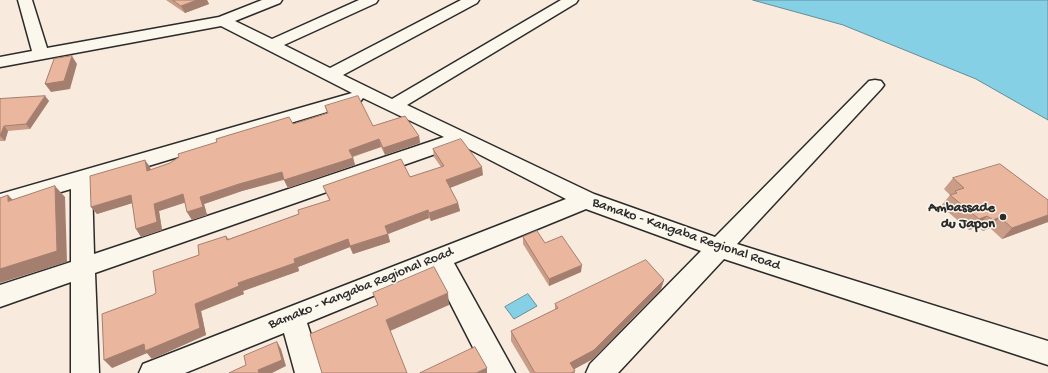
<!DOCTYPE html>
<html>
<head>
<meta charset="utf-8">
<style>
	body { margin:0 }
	canvas { display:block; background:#f8eadc }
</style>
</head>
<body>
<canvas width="1048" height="373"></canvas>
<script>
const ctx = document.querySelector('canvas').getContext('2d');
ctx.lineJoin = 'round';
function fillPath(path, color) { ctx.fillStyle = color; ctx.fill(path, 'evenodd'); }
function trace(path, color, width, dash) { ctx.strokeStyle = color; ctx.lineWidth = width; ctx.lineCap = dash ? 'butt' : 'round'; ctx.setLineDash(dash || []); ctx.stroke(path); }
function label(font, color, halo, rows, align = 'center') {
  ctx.font = font + ' "Gochi Hand",sans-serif'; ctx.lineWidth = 3; ctx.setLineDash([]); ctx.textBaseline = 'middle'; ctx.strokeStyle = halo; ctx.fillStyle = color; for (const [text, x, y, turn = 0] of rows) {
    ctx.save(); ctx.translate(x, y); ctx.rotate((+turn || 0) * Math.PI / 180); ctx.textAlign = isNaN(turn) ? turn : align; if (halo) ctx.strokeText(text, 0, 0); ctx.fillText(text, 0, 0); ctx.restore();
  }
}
const water = new Path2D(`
	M753 0H1048V120L976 79 843 25Z
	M528 294 537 306 514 319 505 307Z`);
fillPath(water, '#86d0e6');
trace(water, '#628e9b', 1);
const minor = new Path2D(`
	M18 0H32L47 48 219 17 262 0H282L280 3 235 21 272 39 359 0H378L376 3 284 45 330 68 461 0H479L477 3 343 75 392 99 561 0H578L576 3 407 105 594 194 715 237 869 81 875 80 881 81 884 85 881 89 737 244 1048 341V365L724 259 618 373H586L590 364 701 251 586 209 454 263 515 373H486L434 271 307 323 323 373H295L284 333 185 373H139L143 364 566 199 461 145 95 273 99 373H71V282L0 307V285L71 262V189L0 210V194L352 93 221 26 0 67V57L32 51ZM363 98 444 137 94 254 92 183 360 102Z`);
trace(minor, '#2b2b2b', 3);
fillPath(minor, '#fbf7ec');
fillPath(new Path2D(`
	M166 0H207L209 4 185 13Z
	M45 96 49 101 30 129 8 131 5 141H0V99Z
	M325 106 373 126 419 136 420 143 385 155 381 147 353 157 355 165 288 188 284 180 242 191 204 204 207 215 192 220 187 212 185 202 159 211 162 230 141 237 132 203 97 214 91 207 150 167 151 170 327 113Z
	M433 149 483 175 450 188 458 203 460 211 431 221 429 218 388 234 390 242 353 254 350 247 298 267 299 271 243 291 244 294 201 311 206 335 152 359 147 353 112 368 153 295 199 255 226 236 229 239 299 214 329 200 323 186 410 177 441 167 434 157Z
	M953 178 1048 200V222L1002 239 990 228 983 231 978 227 969 230 941 206 950 195 944 189Z
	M523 237 545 243 581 272 549 286 523 244Z
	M664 280 661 289 593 359 574 369 575 371V373H530L511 341V331L555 310V304Z`), '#ca9d88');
fillPath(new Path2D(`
	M197 0H207L209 4 185 13 181 6Z
	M72 56 77 64 70 89 51 92 45 84Z
	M45 96 49 101 30 129 26 124Z
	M4 126 8 131 5 141 0 136Z
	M419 136 420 143 385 155 383 148Z
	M379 139 381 147 351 157 349 150Z
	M353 158 355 165 288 188 284 180Z
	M145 160 150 167 152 178 147 171Z
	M482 167 483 175 447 189 446 180Z
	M282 172 285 179 242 191 204 204 207 215 192 220 187 212 200 197 239 184Z
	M55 186 65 197 67 262 0 283V269Z
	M183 194 187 202 159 211 162 230 141 237 136 229 154 204Z
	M8 195 19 206 8 201Z
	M131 195 136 202 97 214 91 207Z
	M458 203 460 211 431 221 429 213Z
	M428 210 429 218 388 234 390 242 353 254 350 247 298 267 299 271 243 291 244 294 201 311 206 335 152 359 147 353 112 368 104 360 195 304 238 283 294 259 348 239 385 226Z
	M1048 215V222L1002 239 1012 228Z
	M987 216 978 227 969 230 979 219Z
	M1000 217 990 228 983 231 993 220Z
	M582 265 581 272 549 286V279Z
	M664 280 661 289 593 359 569 372 570 363Z
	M448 293 449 305 390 331 386 320Z
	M277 342 281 349 286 366 272 373H259L258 370Z
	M487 368V373H476Z`), '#a47f6f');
const building = new Path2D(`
	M173 0H197L181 6Z
	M72 56 64 81 45 84 54 59Z
	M45 96 26 124 4 126 0 136V99Z
	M358 96 373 126 405 116 419 136 383 148 379 139 349 150 353 158 284 180 282 172 239 184 200 197 203 207 187 212 183 194 154 204 157 222 136 229 131 195 91 207 90 176 145 160 147 171 170 163 179 157 178 154 217 142 216 139 289 117 293 124 328 113 325 106Z
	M461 139 482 167 446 180 458 203 429 213 428 210 385 226 388 234 350 246 348 239 294 259 295 263 238 283 239 286 195 304 200 328 145 351 144 344 104 360 102 314 153 295 156 293 153 271 199 255 198 245 226 236 227 240 299 214 298 210 330 200 323 186 401 159 410 177 444 166 433 149Z
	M1000 164 1048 200V215L1012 228 1000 217 993 220 987 216 979 219 950 195 957 193 955 191 964 188 953 178Z
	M55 186 57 251 0 269V198L8 195V201Z
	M537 231 545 243 562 236 582 265 549 279 523 237Z
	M646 260 664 280 594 350 570 363 575 371 571 373H535L511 331 558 308 555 304Z
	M434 267 448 293 386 320 407 373H322L310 334 378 305 373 293Z
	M277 342 282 360 258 370 259 373H229L246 365 244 356Z
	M475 347 487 368 476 373H420Z`);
fillPath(building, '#ebb69e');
trace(building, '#a47f6f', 1);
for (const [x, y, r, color] of [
	[1003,217,4,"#2b2b2b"]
]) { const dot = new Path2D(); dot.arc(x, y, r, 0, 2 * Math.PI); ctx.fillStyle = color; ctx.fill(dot); trace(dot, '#fbf7ec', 1.5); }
label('bold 14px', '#2b2b2b', '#fbf7ec', [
	["Ambassade",995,209],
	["du Japon",995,225]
], 'right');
label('14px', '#2b2b2b', '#fbf7ec', [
	["Bamako - Kangaba Regional Road",686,235,19],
	["Bamako - Kangaba Regional Road",361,289,-22]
]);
</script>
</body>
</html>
